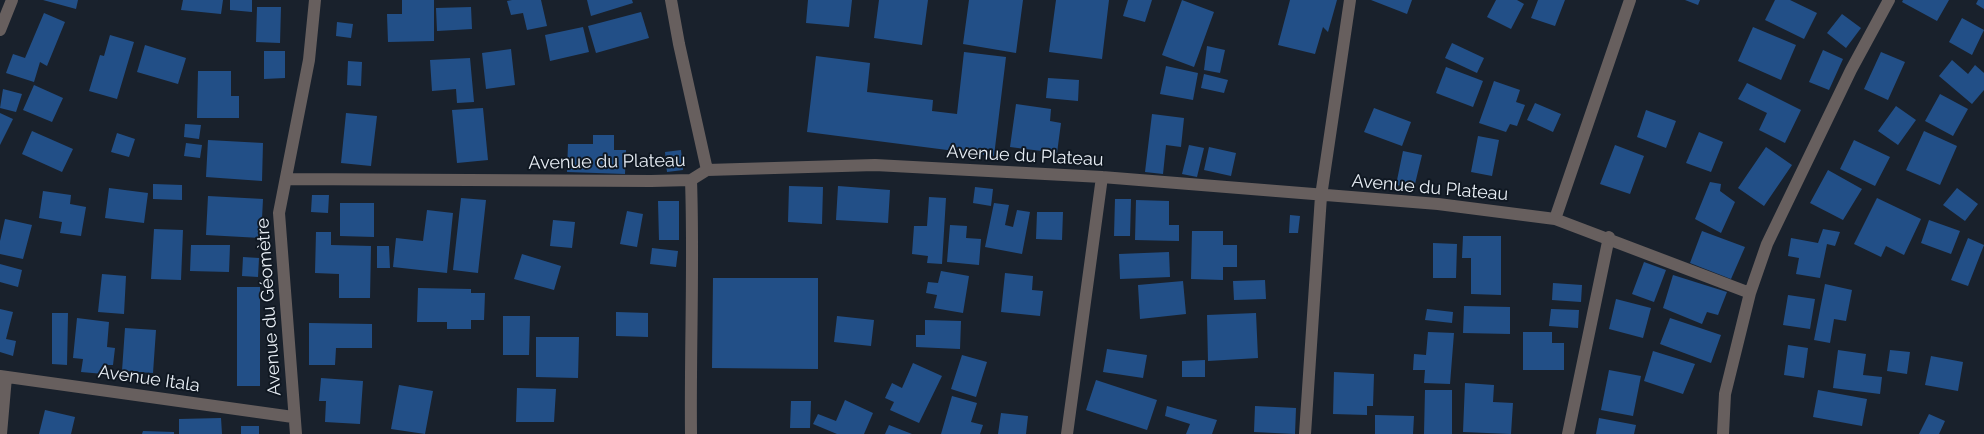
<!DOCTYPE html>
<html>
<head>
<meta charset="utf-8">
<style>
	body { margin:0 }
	canvas { display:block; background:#19212c }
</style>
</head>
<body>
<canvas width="1984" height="434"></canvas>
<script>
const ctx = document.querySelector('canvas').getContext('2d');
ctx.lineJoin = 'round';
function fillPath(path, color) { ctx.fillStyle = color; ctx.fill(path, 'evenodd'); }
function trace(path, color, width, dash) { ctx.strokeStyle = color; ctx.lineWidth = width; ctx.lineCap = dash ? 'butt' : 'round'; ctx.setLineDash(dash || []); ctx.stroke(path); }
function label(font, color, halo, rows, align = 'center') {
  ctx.font = font + ' Raleway,sans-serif'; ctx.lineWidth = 4; ctx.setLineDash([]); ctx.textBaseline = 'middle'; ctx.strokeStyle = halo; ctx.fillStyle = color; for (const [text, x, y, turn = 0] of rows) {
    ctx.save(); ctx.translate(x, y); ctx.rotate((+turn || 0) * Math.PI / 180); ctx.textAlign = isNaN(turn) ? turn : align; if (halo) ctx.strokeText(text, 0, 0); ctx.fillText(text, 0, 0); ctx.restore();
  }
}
fillPath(new Path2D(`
	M43 0H78L76 9Z
	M183 0H223L221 14 181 10Z
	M230 0H252V12L230 10Z
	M402 0H434V41L388 42 387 14H402Z
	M512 0H541L547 26 527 30 523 13 511 15 507 1Z
	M587 0H632L633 3 591 16Z
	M808 0H852L849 27 806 23Z
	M879 0H928L922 45 874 38Z
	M969 0H1023L1016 53 963 44Z
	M1056 0H1109L1102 59 1049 52Z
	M1128 0H1152L1145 22 1123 16Z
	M1182 0 1214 12 1194 67 1162 55Z
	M1290 0H1337L1328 32 1323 27 1315 54 1278 45Z
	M1371 0H1412L1407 14Z
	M1496 0H1517L1524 4 1511 29 1487 17Z
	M1538 0H1565L1555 26 1531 18Z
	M1685 0H1700L1698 5Z
	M1775 0H1790L1817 13 1804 39 1765 20Z
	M1903 0H1949L1937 21 1902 2Z
	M1978 0H1984V9L1976 4Z
	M257 7H281L280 43 256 42Z
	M471 7 472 29 437 31 436 8Z
	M641 12 649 38 596 53 588 26Z
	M44 13 65 22 47 66 40 62 34 82 6 73 13 54 25 58Z
	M1842 14 1861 28 1846 48 1827 33Z
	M1962 18 1984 30 1972 55 1949 42Z
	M337 22 353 24 351 38 336 36Z
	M583 27 589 52 550 61 545 35Z
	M1753 27 1796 45 1781 80 1738 61Z
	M110 35 134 42 117 99 89 91 100 55 104 56Z
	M1452 43 1484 58 1477 73 1445 58Z
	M145 45 186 58 178 84 137 72Z
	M1207 46 1225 50 1220 73 1204 70Z
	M511 49 515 85 486 89 482 53Z
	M1823 50 1843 59 1829 90 1809 82Z
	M264 51H285V78L264 79Z
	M964 52 1006 57 994 156 807 132 816 56 870 63 867 92 933 100 932 111 957 114Z
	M1881 52 1905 62 1888 100 1864 89Z
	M470 58 474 102 457 103 456 89 432 91 430 60Z
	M1952 60 1968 74 1975 65 1984 73V90L1972 104 1939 76Z
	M348 61 362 62 361 86 347 85Z
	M1166 66 1198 73 1193 100 1160 94Z
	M1446 67 1483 81 1473 107 1436 93Z
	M198 71H231V96H239V118H197Z
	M1204 74 1228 80 1224 93 1201 88Z
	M1048 78 1079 80 1078 101 1046 98Z
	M1494 81 1520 90 1516 102 1525 105 1517 126 1510 124 1506 132 1479 123Z
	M1747 83 1801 110 1785 143 1759 130 1767 113 1738 99Z
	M34 85 63 98 52 122 23 110Z
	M3 89 22 94 16 112 0 108Z
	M1940 94 1968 109 1953 136 1925 121Z
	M1535 103 1561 114 1553 132 1527 120Z
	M1016 104 1051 109 1050 121 1061 123 1057 153 1010 147Z
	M1896 106 1916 120 1898 145 1878 131Z
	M483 108 488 160 457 163 452 110Z
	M1374 108 1411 122 1402 146 1364 132Z
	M1646 110 1676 121 1666 148 1637 137Z
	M0 113 13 119 0 145Z
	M346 113 377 116 371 166 341 163Z
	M1152 114 1184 118 1181 147 1166 145 1163 174 1145 172Z
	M185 124 201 125 199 139 184 137Z
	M32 131 73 149 62 172 22 154Z
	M1924 131 1957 146 1940 185 1906 170Z
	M1699 132 1723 142 1711 172 1686 163Z
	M117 133 135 139 129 157 111 152Z
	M593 135H614V150H626L625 174 567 172 568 144H593Z
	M1478 136 1499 140 1492 176 1471 172Z
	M208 140 263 143 262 181 206 177Z
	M1854 140 1890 157 1875 186 1840 169Z
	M186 143 202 145 200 158 184 156Z
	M1189 145 1204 148 1197 177 1182 174Z
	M1615 145 1644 156 1630 194 1600 184Z
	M1209 147 1236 153 1231 176 1204 170Z
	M1766 147 1792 165 1764 206 1738 188Z
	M681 150 683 170 667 172 665 152Z
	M1403 151 1422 155 1414 188 1396 185Z
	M1828 170 1862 189 1843 220 1810 203Z
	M1710 182 1721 184 1720 191 1735 202 1721 233 1695 219Z
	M153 184 182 185V200L153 199Z
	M789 186 823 187 822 224 788 222Z
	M838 186 890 190 888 223 836 220Z
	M975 187 993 189 991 206 973 203Z
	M109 188 148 193 144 223 105 218Z
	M1957 188 1978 204 1965 221 1943 205Z
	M43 191 71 195 70 204 86 207 81 236 60 233 62 222 39 218Z
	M312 195H329L328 213 311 212Z
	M208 196 263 199 261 238 206 235Z
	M929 197 946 198 942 264 927 263 928 256 912 254 914 226H927Z
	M461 198 486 200 478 273 453 270Z
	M1877 198 1921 219 1904 255 1886 246 1881 257 1854 244Z
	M1115 199H1131L1130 236H1114Z
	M1136 200 1169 201V225H1179V241L1135 240Z
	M658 201H679V240H659Z
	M340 203H374V237L340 236Z
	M994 203 1009 205 1005 225 1013 227 1017 210 1030 212 1022 254 985 247Z
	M427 210 453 213 447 273 393 267 396 238 423 241Z
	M627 211 643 214 637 247 620 244Z
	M1037 212H1063L1062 240 1036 239Z
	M1290 215 1300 216 1298 233H1289Z
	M5 219 32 225 23 259 0 254V241Z
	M553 220 575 222 572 248 550 246Z
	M1929 220 1960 231 1951 254 1921 243Z
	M950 225 967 226 966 238 981 239 979 265 947 262Z
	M154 229 183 230 181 280 151 279Z
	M1823 229 1840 232 1835 246 1827 244 1820 278 1796 274 1799 258 1788 256 1791 238 1818 243Z
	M1192 231H1223V245H1237V267H1223V280L1191 279Z
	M1702 231 1745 247 1731 279 1690 263Z
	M316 232H331V245L371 246 370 298H339V274L315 273Z
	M1463 236H1501V295L1471 294V258H1462Z
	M1968 238 1984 245 1968 286 1951 280Z
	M1433 243 1457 244 1456 278H1433Z
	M191 245H230L229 272 190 271Z
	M377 246H389L390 268H377Z
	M652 248 678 251 676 267 650 264Z
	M1169 252 1170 277 1120 279 1119 254Z
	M522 254 561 266 554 290 514 279Z
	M243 257 259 258 258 277 242 276Z
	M1644 262 1666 270 1654 302 1632 294Z
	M0 264 22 270 18 287 0 282Z
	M941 271 969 276 963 313 934 308 937 295 926 293 928 282 938 283Z
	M1005 273 1033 276 1032 290 1043 291 1040 316 1001 312Z
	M102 274 126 276 124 314 98 312Z
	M1673 275 1727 292 1718 315 1707 312 1702 324 1663 308Z
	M713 278H818V369L712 368Z
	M1265 280 1266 299 1234 300 1233 281Z
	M1183 281 1186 314 1140 319 1138 285Z
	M1553 283 1582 285 1581 302 1552 300Z
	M1825 284 1852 290 1846 321 1834 319 1830 343 1814 340Z
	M237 287H260V386H237Z
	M418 288 471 289V293H485L484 320H471V329H447V322H417Z
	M1788 295 1815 299 1810 329 1783 325Z
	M1616 299 1651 308 1643 338 1609 329Z
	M1464 306 1510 307V334L1463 333Z
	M0 309 13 312 6 339 16 341 13 356 0 352Z
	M1427 309 1453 312 1452 323 1425 320Z
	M1551 309 1579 310 1578 328 1549 326Z
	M616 312 648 313V337L616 336Z
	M52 313H68L67 365 52 364Z
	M1256 313 1258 358 1208 361 1207 315Z
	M503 316H530L529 355H503Z
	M837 316 874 320 871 346 834 342Z
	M77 318 109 322 107 347 115 348 113 365H104V374L81 372 83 359 73 358Z
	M1670 318 1721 335 1711 363 1660 344Z
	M925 320 961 321 960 349 916 347V335H925Z
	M309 323 372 324V348H336L335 365H309Z
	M125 328 156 330 153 373 122 371Z
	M1428 332 1454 333 1450 384 1424 383 1425 370H1413L1414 354 1426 355Z
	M1523 332H1552V343H1564V370H1523Z
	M536 337H579L578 378 536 377Z
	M1788 345 1808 348 1804 378 1784 375Z
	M1107 349 1147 355 1143 378 1103 372Z
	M1838 350 1866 354 1863 375 1882 377 1880 394 1833 388Z
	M1890 350 1910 352 1907 374 1887 371Z
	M1653 351 1695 364 1683 394 1644 381Z
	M962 355 987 362 976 397 951 389Z
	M1931 356 1963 362 1958 391 1925 385Z
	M1205 360V377H1182V361Z
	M913 363 942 376 919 423 890 410 894 402 885 398 892 383 902 388Z
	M1609 370 1641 376 1633 416 1601 410Z
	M1334 372 1374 374 1373 406H1367V415L1333 414Z
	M321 378 363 381 360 424 325 422 326 401H319Z
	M1096 380 1157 400 1147 430 1086 410Z
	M1465 383 1494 385 1493 402 1513 403 1511 434 1463 432Z
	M399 385 433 391 425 434 391 429Z
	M517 388 556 389 554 422H516Z
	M1425 390H1452V434H1424Z
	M1818 390 1867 399 1862 426 1813 417Z
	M952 396 977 403 971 422 983 425 980 434H941Z
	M845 400 873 413 864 434H837L813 424 818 414 836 421Z
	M791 401H811L810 428H790Z
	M1167 406 1217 420 1212 434H1186L1190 424 1165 416Z
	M1255 406 1296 408 1295 434 1254 432Z
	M45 410 75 417 71 434H39Z
	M1001 413 1028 416 1026 434H998Z
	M1929 414 1945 421 1939 434H1919Z
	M1375 415 1414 416 1413 434H1375Z
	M221 418 222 434H179V419Z
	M1599 418 1636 425 1634 434H1596Z
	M889 425 912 434H885Z
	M241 426H259V434H241Z
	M143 431 174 432V434H142Z`), '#224f87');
trace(new Path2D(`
	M671 0 679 44 707 170
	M0 30 12 0
	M286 179 651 181 691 180 707 170 875 165 1102 177 1438 204 1555 219 1750 293
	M1555 219 1630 0
	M0 376 293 417
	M1 434 6 377
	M296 434 279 213 309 60 315 0
	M691 434C690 349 694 265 691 180
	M1067 434 1102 177
	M1305 434 1321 196 1350 0
	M1568 434 1609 237
	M1723 434 1725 394 1750 293 1767 244 1851 70 1889 0`), '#675f5e', 12);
label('18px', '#e9eff6', '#101822', [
	["Avenue du Plateau",1025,156,3],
	["Avenue du Plateau",607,162,-1],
	["Avenue du Plateau",1430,188,5],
	["Avenue du Géomètre",269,307,-94],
	["Avenue Itala",149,379,8]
]);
</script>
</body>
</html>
